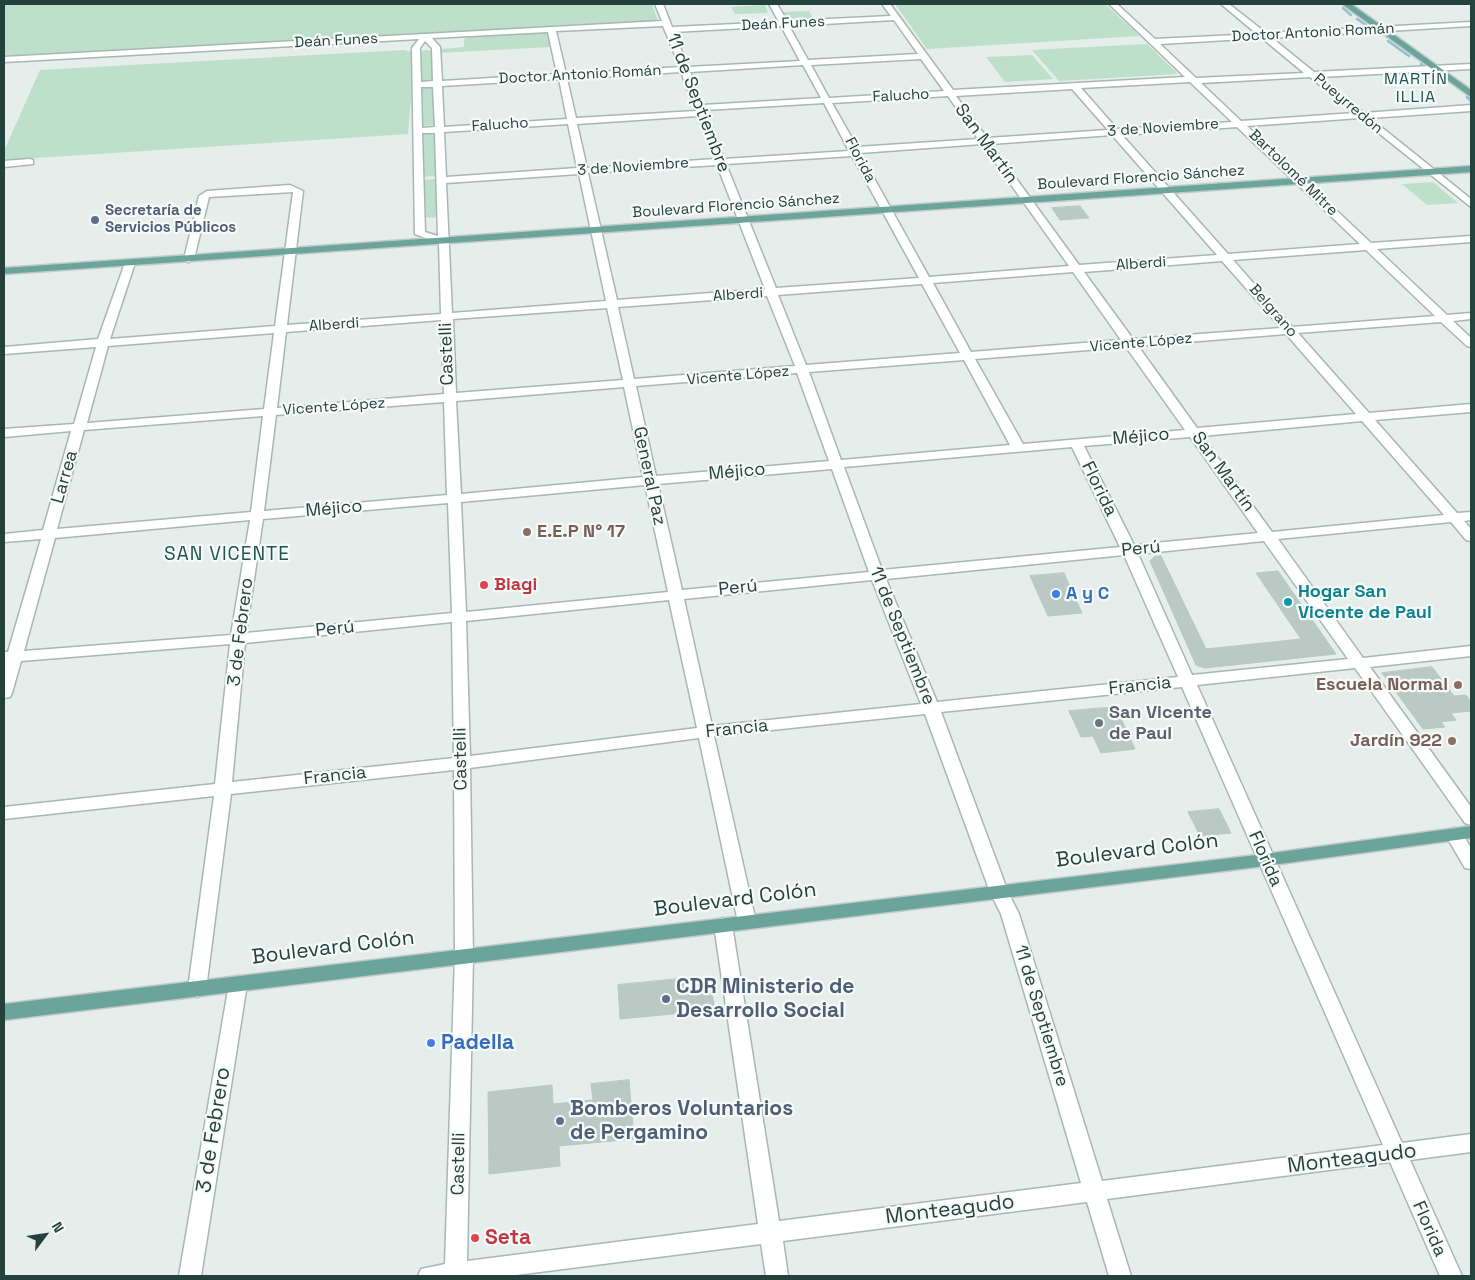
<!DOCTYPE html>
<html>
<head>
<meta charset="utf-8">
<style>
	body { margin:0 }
	#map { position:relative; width:1475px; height:1280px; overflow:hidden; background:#e5eeeb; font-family:"Space Grotesk",sans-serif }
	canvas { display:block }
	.frame { position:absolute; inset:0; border:5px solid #24413c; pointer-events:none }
	.north { position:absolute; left:20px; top:1210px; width:50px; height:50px; -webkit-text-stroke:4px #f6faf9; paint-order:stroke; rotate:59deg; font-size:14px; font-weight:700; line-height:20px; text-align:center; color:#24413c }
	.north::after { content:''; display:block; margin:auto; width:18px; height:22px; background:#24413c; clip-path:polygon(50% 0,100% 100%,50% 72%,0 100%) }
</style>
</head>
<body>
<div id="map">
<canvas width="1475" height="1280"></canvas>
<div class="frame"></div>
<div class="north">N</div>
</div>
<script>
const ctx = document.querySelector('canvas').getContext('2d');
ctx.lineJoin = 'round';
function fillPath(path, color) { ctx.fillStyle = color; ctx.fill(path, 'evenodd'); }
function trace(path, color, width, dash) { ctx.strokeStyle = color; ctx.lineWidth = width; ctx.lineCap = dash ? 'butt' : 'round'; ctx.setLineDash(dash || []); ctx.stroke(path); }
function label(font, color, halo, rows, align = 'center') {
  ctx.font = font + ' "Space Grotesk",sans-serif'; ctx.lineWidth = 4.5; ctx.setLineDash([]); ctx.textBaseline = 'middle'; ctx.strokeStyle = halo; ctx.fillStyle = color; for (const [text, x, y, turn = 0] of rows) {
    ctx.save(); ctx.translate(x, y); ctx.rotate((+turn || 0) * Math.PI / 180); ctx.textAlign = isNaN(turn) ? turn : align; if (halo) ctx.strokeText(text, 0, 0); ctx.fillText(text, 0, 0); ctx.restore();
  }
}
fillPath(new Path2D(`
	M4 4H652L658 21 4 56Z
	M895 4H1105L1140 36 927 49Z
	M765 5 768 13 735 14 731 7Z
	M809 11 815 21H789L782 12Z
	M541 32 548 34 550 47 439 53 442 49 464 47V39L468 37Z
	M1147 44 1178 74 1059 81 1032 50Z
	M404 50 412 52V85L408 134 4 160V151L40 70Z
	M426 50 432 51V82L421 83 420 52Z
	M1032 55 1053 79 1005 82 986 57Z
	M421 86H433L434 125 421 126Z
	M428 133 434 135 436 176 423 177 422 135Z
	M436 179 437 215 434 218 425 217 423 180Z
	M1433 182 1458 203 1427 205 1402 184Z`), '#bedfca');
trace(new Path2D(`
	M1343 8 1351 15
	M1357 19 1369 27
	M1388 41 1409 56
	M1421 64 1423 66
	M1431 72 1446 83
	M1467 97 1471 101`), '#8dc2d3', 2.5);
const building = new Path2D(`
	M1080 206 1089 218 1060 220 1052 208Z
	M1161 556 1206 649 1301 639 1256 573 1278 571 1336 654 1205 668 1196 665 1150 561 1154 557Z
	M1064 573 1082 613 1048 616 1030 576Z
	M1432 667 1454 696 1466 695 1471 702V711L1451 713 1456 720 1441 722 1445 727 1423 729 1382 673Z
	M1116 707 1135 749 1101 753 1093 736 1081 737 1069 711Z
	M1219 809 1231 833 1200 836 1188 812Z
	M697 977 699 989 711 988 715 1010 620 1019 618 985Z
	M629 1080 634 1139 559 1146 560 1166 489 1174 488 1092 552 1085 553 1104 593 1100 591 1084Z`);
fillPath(building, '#bac9c4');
trace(building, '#b7c8c3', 1);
const minor = new Path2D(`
	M655 4H663L672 27 779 22 769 4H777L787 21 891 16 882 4H890L953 90 1185 77 1109 4H1117L1155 39 1257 34 1221 4H1229L1266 33 1471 22V26L1272 38 1314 72 1471 64V69L1320 77 1364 113 1471 105V111L1370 118 1471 199V207L1360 118 1247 126 1371 243 1471 236V242L1377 249 1447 315 1471 313V319L1453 321 1471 338V347L1467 346 1441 322 1298 333 1369 413 1471 404V412L1375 420 1457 513 1471 512V520L1464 521 1471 529V541L1466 540 1451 522 1278 539 1363 658 1471 646V656L1370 667 1471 807V825L1465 823 1355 668 1197 685 1402 1143 1471 1134V1152L1410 1160 1462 1276H1440L1390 1162 1107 1199 1131 1276H1109L1087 1202 783 1241 788 1276H766L761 1244 508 1276H418L421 1269 445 1264 455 957 454 770 231 794 206 989 204 994 197 997 190 994 188 989 214 796 4 819V807L215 784 230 644 21 661 12 693 10 697 4 698V652H8L41 539 4 542V534L43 530 71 431 4 437V429L74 424 96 347 4 354V347L98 339 125 263 130 260 135 263 110 339 275 326 293 192 209 197 194 259 189 262 185 261 184 259 199 196 207 191 290 185 303 191 287 325 441 314 439 243 415 234 412 48 419 39 4 62V57L662 21ZM894 20 918 54 808 60 789 26ZM663 26 680 67 566 74 556 31ZM781 26 800 61 688 67 674 32ZM548 32 557 74 442 81 440 47 432 38ZM1262 38 1304 73 1196 78 1160 44ZM425 41 432 48 433 81 421 82 420 48ZM921 59 944 91 829 98 811 65ZM803 65 821 98 703 105 690 72ZM681 72 696 111 576 118 567 79ZM1310 77 1354 113 1241 121 1201 83ZM559 79 567 119 444 127 442 86ZM1190 82 1232 122 1117 129 1081 88ZM421 87H433L435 127 422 128ZM1072 89 1108 130 987 138 956 96ZM948 96 978 139 857 147 832 103ZM824 103 849 151 724 159 705 110ZM698 116 715 159 587 168 577 124ZM568 124 577 168 446 177 444 132ZM1237 127 1360 244 1228 254 1122 135ZM422 133H435L438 236 425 232ZM1112 135 1217 255 1079 265 991 144ZM982 144 1069 266 929 277 860 153ZM852 156 919 278 776 288 726 164ZM717 165 765 289 617 300 588 173ZM579 174 606 301 452 313 446 183ZM1366 250 1435 316 1292 327 1233 260ZM1222 261 1281 328 1133 339 1084 272ZM1073 272 1121 340 971 352 933 283ZM922 284 960 353 806 365 778 295ZM767 296 795 366 634 379 618 307ZM607 308 623 380 456 393 453 319ZM441 320 444 394 277 408 286 332ZM274 333 264 409 87 423 108 346ZM1286 334 1356 414 1197 428 1138 346ZM1126 347 1185 430 1023 444 975 359ZM964 360 1010 445 841 460 809 372ZM797 373 829 461 656 476 636 386ZM624 387 643 477 461 494 456 401ZM444 402 447 495 264 511 276 415ZM263 416 251 512 57 529 84 430ZM1362 421 1444 515 1272 532 1202 436ZM1190 437 1258 533 1134 545 1084 446ZM1072 447 1120 547 882 570 844 467ZM832 469 869 572 682 590 658 484ZM645 485 668 592 466 612 461 502ZM448 503 452 613 246 633 263 519ZM250 520 231 635 24 651 55 538ZM1264 541 1348 659 1192 675 1138 554ZM1124 555 1178 677 937 702 886 579ZM872 580 921 704 712 726 684 599ZM669 600 697 728 470 756 466 621ZM452 622 454 758 232 782 245 643ZM1182 687 1383 1145 1102 1181 1019 914 1008 892 941 712ZM925 714 990 892 1001 914 1081 1183 779 1221 732 925 729 920 723 918 717 920 714 925 758 1224 467 1261 473 957 470 768 699 738 738 922 741 927 747 929 753 927 756 922 714 736Z
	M30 159 33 160V164L4 167V161Z
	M1454 828 1460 830 1471 848V869L1465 868 1445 834 1448 830Z
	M238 976 245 979 247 984 201 1276H179L229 984 231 979Z`);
const major = new Path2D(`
	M1342 4H1351L1471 90V97Z
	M1471 166V172L4 274V268Z
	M1471 826V838L1265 866 4 1020V1004L1265 854Z`);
trace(minor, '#a7b7b3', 3);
trace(major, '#c2cac8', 3);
fillPath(minor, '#fff');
fillPath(major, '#6aa49a');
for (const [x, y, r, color] of [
	[95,220,5,"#5c6f8a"],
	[527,532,5,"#8d6e63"],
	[484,585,5,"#e0444e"],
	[1056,594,5,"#3f7fe0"],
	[1288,602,5,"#0f9aa8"],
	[1458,685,5,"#8d6e63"],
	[1099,723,5,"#6b7280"],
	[1452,741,5,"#8d6e63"],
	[666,999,5,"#5c6f8a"],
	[431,1043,5,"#3f7fe0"],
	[560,1121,5,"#5c6f8a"],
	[475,1238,5,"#e0444e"]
]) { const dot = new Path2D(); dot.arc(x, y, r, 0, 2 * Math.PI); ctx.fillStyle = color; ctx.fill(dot); trace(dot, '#f6faf9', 2); }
label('15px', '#24413c', '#f6faf9', [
	["Deán Funes",783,24,-3],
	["Doctor Antonio Román",1313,33,-3],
	["Deán Funes",336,41,-3],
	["Doctor Antonio Román",580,75,-3],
	["Falucho",901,96,-3],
	["Pueyrredón",1348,104,40],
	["Falucho",500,125,-4],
	["3 de Noviembre",1163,128,-4],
	["Florida",860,160,62],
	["3 de Noviembre",633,167,-4],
	["Bartolomé Mitre",1293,173,44],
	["Boulevard Florencio Sánchez",1141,178,-4],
	["Boulevard Florencio Sánchez",736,206,-4],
	["Alberdi",1141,264,-4],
	["Alberdi",738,295,-4],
	["Belgrano",1273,311,49],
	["Alberdi",334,325,-4],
	["Vicente López",1141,343,-5],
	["Vicente López",738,376,-5],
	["Vicente López",334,407,-4]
]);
label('bold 15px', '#4e5e75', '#f6faf9', [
	["Secretaría de",105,211],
	["Servicios Públicos",105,228]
], 'left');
ctx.letterSpacing = '1px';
label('16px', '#1f534b', '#f6faf9', [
	["MARTÍN",1416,80],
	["ILLIA",1416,98]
]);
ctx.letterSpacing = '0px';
label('18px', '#24413c', '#f6faf9', [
	["11 de Septiembre",698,103,69],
	["San Martín",986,144,54],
	["Castelli",447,354,-92],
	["Méjico",1141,437,-5],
	["Méjico",737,472,-5],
	["San Martín",1223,472,54],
	["General Paz",649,476,78],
	["Larrea",65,477,-74],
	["Florida",1099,489,64],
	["Méjico",334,509,-5],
	["Perú",1141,549,-6],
	["Perú",738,588,-6],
	["Perú",335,629,-6],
	["3 de Febrero",241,632,-83],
	["11 de Septiembre",902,636,68],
	["Francia",1140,686,-6],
	["Francia",737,729,-6],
	["Castelli",461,759,-91],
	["Francia",335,776,-6],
	["Florida",1265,859,66],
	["11 de Septiembre",1041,1016,73],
	["Castelli",459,1164,-89],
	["Florida",1429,1229,66]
]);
label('bold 18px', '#785e54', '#f6faf9', [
	["E.E.P N° 17",537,532,"left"],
	["Escuela Normal",1448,685],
	["Jardín 922",1442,741]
], 'right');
label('bold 18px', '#be3a42', '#f6faf9', [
	["Biagi",494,585]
], 'left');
label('bold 18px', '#0d838f', '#f6faf9', [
	["Hogar San",1298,592],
	["Vicente de Paul",1298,613]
], 'left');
label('bold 18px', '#366cbe', '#f6faf9', [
	["A y C",1066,594]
], 'left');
label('bold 18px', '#5b616d', '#f6faf9', [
	["San Vicente",1109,713],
	["de Paul",1109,734]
], 'left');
ctx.letterSpacing = '1px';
label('19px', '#1f534b', '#f6faf9', [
	["SAN VICENTE",227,555]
]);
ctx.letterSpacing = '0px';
label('21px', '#24413c', '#f6faf9', [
	["Boulevard Colón",1137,851,-7],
	["Boulevard Colón",735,900,-7],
	["Boulevard Colón",333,948,-7],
	["3 de Febrero",214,1130,-81],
	["Monteagudo",1352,1159,-7],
	["Monteagudo",950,1210,-7]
]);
label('bold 21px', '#4e5e75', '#f6faf9', [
	["CDR Ministerio de",676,987],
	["Desarrollo Social",676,1011],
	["Bomberos Voluntarios",570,1109],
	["de Pergamino",570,1133]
], 'left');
label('bold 21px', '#366cbe', '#f6faf9', [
	["Padella",441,1043]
], 'left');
label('bold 21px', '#be3a42', '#f6faf9', [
	["Seta",485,1238]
], 'left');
</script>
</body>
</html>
